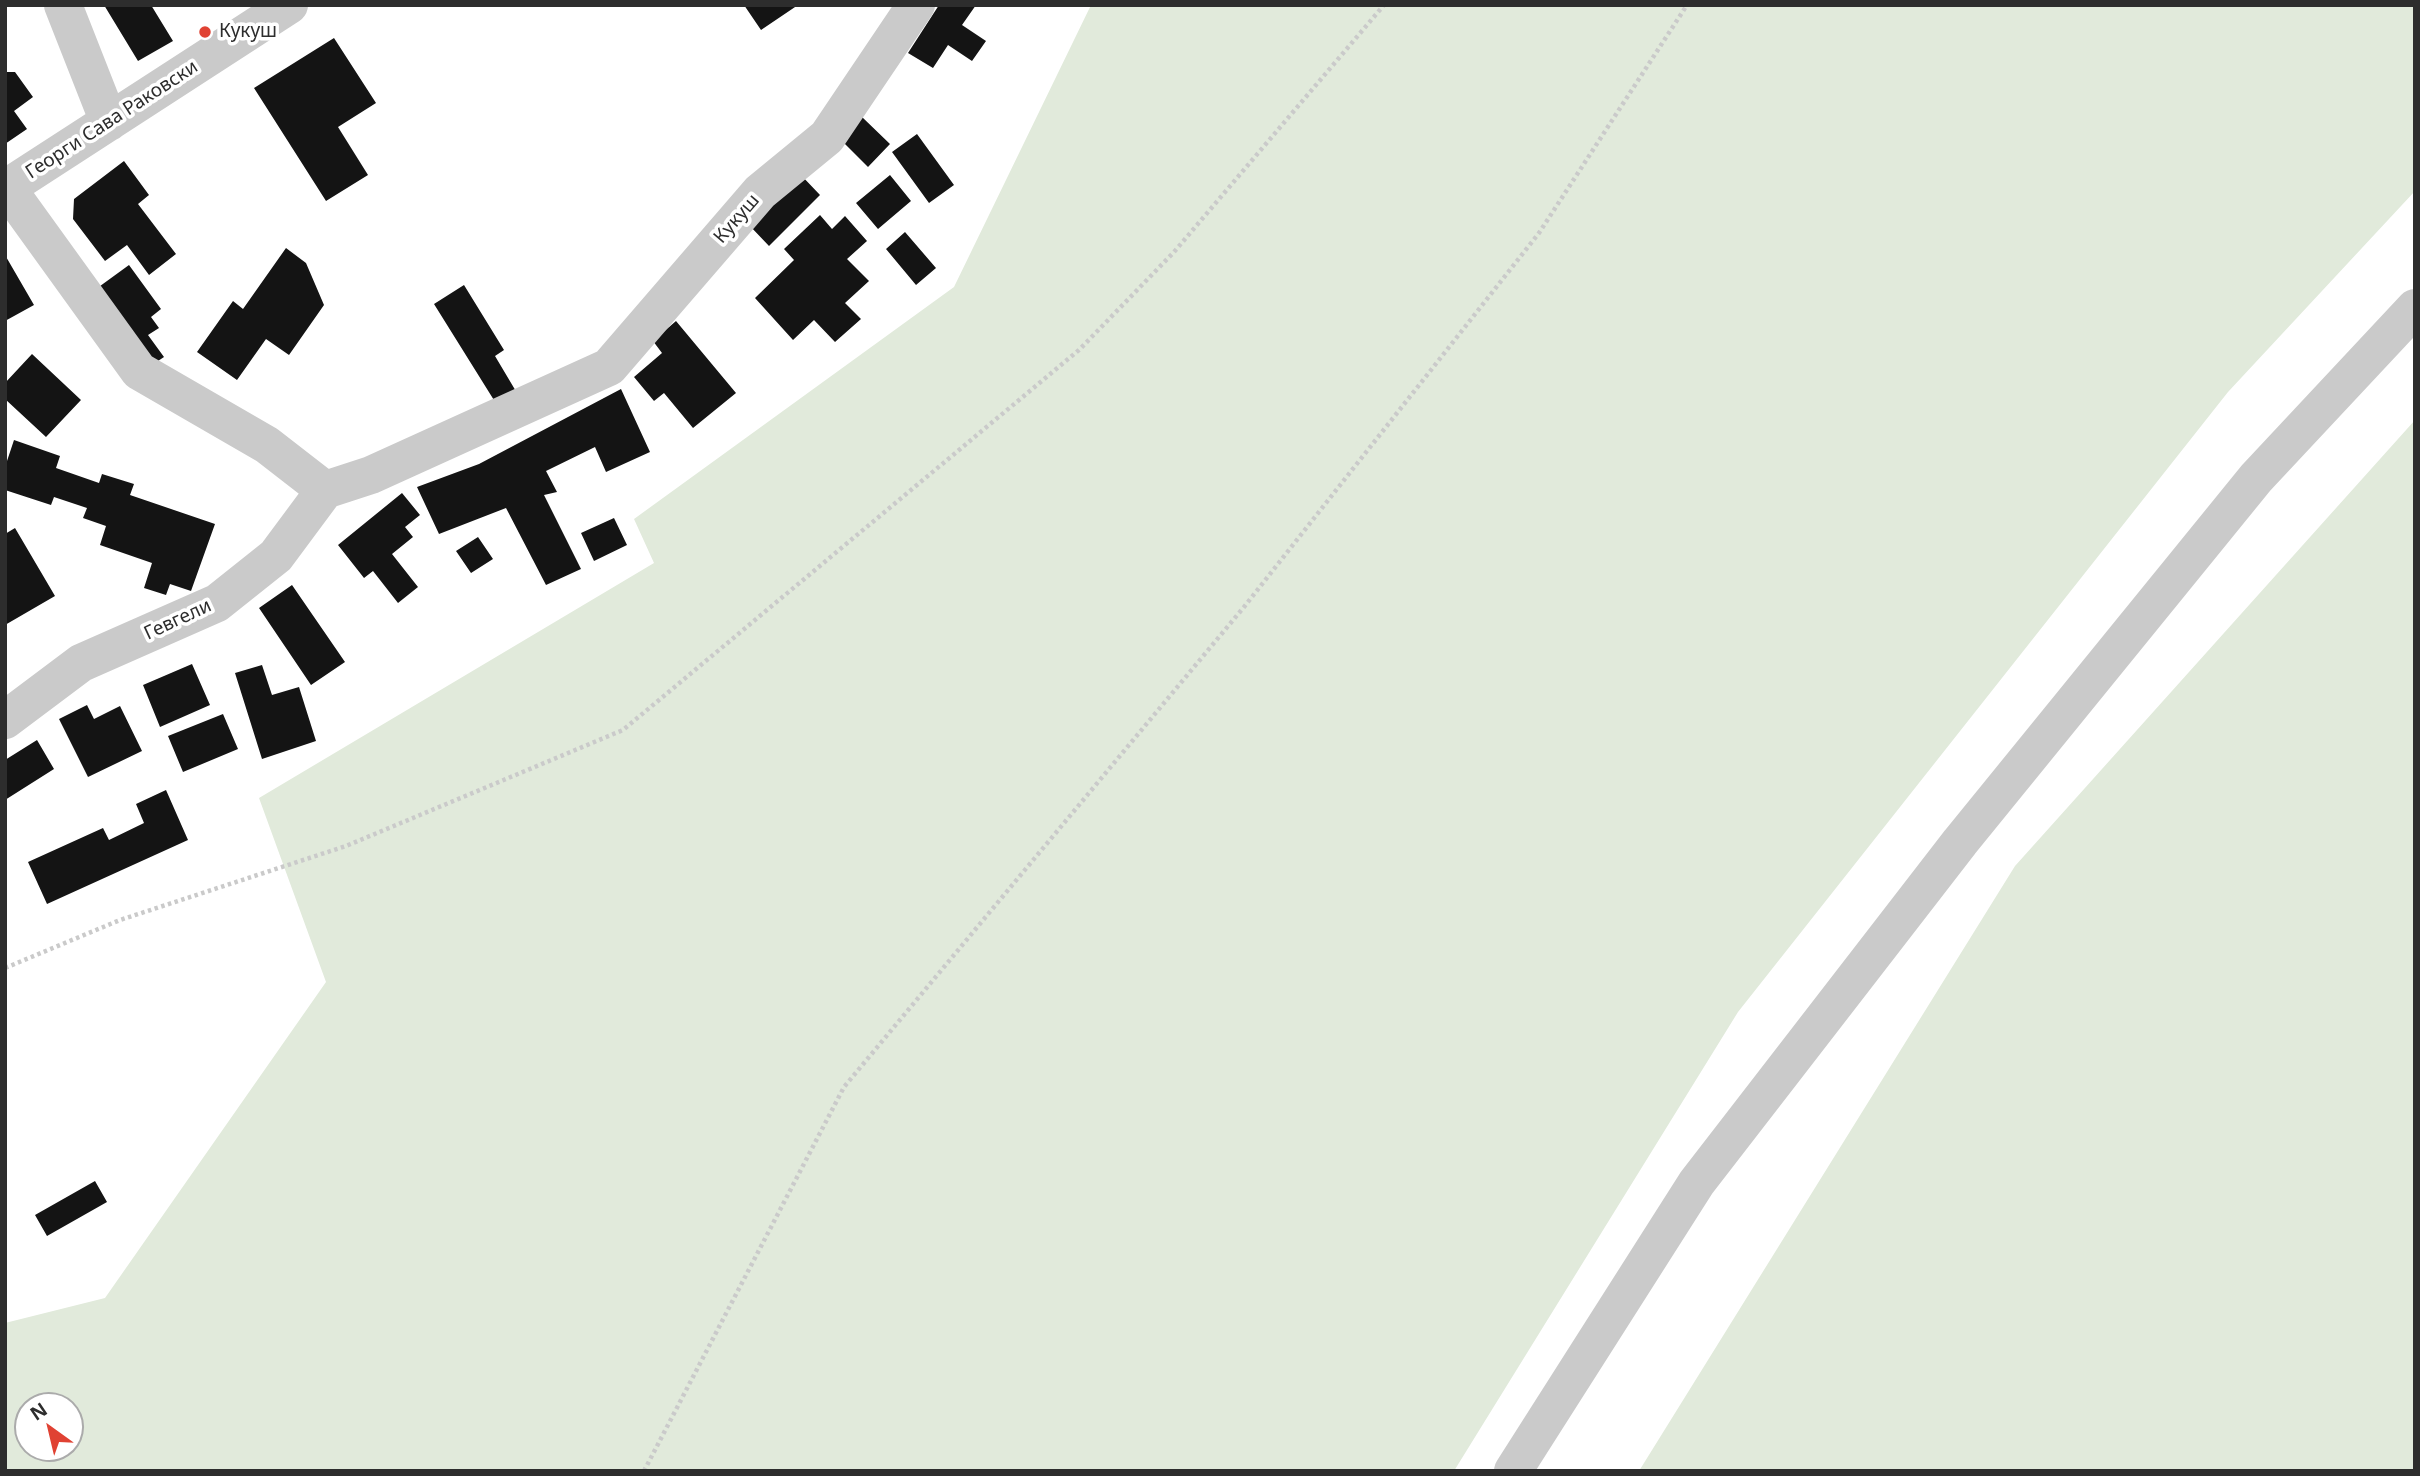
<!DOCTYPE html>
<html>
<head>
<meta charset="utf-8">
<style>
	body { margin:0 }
	#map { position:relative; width:2420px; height:1476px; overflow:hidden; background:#fff; font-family:"Noto Sans",sans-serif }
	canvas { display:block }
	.frame { position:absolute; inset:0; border:7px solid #2d2d2d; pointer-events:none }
	.north { position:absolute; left:14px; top:1392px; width:70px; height:70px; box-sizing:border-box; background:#fff; border:2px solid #ababab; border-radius:50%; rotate:326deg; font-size:19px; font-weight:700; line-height:28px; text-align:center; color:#2d2d2d }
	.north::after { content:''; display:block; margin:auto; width:24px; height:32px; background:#e04233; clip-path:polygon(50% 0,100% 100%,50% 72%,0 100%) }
</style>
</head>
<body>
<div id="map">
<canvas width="2420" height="1476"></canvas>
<div class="frame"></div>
<div class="north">N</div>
</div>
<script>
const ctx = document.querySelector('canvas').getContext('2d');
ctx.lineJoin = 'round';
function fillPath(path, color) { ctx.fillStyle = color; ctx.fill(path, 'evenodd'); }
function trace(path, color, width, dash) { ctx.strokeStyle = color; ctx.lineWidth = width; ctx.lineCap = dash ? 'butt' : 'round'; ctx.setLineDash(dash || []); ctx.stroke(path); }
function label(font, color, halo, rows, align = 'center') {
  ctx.font = font + ' "Noto Sans",sans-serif'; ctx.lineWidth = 7; ctx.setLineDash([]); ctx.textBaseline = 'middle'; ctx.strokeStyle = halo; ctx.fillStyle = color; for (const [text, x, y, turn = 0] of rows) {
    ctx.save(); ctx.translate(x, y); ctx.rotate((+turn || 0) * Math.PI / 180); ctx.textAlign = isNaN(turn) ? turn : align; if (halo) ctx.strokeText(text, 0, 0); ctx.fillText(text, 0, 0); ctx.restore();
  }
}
fillPath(new Path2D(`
	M1091 5H2415V191L2228 392 1738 1012 1454 1471H5V1323L105 1298 326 982 259 798 654 563 634 519 954 287ZM28 1406H70V1448H28Z
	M2415 420V1471H1639L2015 866Z`), '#e1eadb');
fillPath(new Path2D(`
	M104 5H151L173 41 138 61Z
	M744 5H798L761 30Z
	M939 5H976L962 25 986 41 972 61 948 45 933 68 908 53Z
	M334 38 376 103 338 127 368 175 326 201 254 88Z
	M5 72H15L33 97 14 111 27 129 5 144Z
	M862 117 890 144 868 167 841 140Z
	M917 134 954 185 929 203 892 152Z
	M124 161 149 195 138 204 176 254 149 275 127 245 105 261 73 219 74 199Z
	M800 174 820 195 769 246 749 225Z
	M890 175 911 201 878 229 856 203Z
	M820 215 832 229 845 216 867 241 847 259 869 281 845 303 861 319 835 342 814 320 793 340 755 298 794 260 784 249Z
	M905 232 936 268 916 285 886 249Z
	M286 248 306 263 324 305 289 355 266 339 237 380 197 352 233 301 243 309Z
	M5 255 34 305 5 321Z
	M129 265 161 309 151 317 159 328 148 335 164 357 152 365 96 289Z
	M464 285 504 350 495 356 517 393 497 405 434 304Z
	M676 321 736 393 693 428 664 393 654 401 634 377 662 353 653 341Z
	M32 354 81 400 46 437 5 399V383Z
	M621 389 650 452 606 472 595 447 546 471 557 492 544 495 581 569 546 585 506 508 439 534 417 487 479 464Z
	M14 440 60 456 56 468 99 483 102 474 134 484 130 495 215 524 191 591 170 584 166 595 144 588 152 563 100 545 106 526 83 518 87 508 54 497 51 505 5 490V467Z
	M402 493 420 515 405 527 413 537 392 554 418 587 398 603 373 571 364 578 338 545Z
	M614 518 627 545 594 561 581 533Z
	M15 528 55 596 5 625V534Z
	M478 537 493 559 471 573 456 551Z
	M292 585 345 662 311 685 259 608Z
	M192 664 210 705 160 727 143 685Z
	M262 665 272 695 299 687 316 741 262 759 235 673Z
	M87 705 94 719 120 706 142 751 88 777 59 719Z
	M223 714 238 749 183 772 168 736Z
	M37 740 54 769 5 800V760Z
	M166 790 188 840 47 904 28 862 103 828 109 840 144 823 136 804Z
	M95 1181 107 1202 47 1236 35 1215Z`), '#141414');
trace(new Path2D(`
	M5 968 120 920 346 846 623 730 1079 350 1174 252 1384 5
	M644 1471 844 1087 1244 607 1539 233 1687 5`), '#cacaca', 4.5, [3.5, 3.5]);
trace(new Path2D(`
	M63 5 109 122
	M7 188 139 371 267 445 325 490
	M5 189 289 5
	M325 490 371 475 609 367 760 192 827 137 916 5
	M5 720 81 663 217 603 276 556 325 490
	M1513 1471 1697 1182 1960 842 2256 478 2415 308`), '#cacaca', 38);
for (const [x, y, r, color] of [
	[205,32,7,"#e04233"]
]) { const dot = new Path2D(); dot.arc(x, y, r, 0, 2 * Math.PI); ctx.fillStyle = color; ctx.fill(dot); trace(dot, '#fff', 2.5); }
label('19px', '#2d2d2d', '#fff', [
	["Кукуш",219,32]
], 'left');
label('19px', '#2d2d2d', '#fff', [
	["Георги Сава Раковски",112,120,-33],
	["Кукуш",737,219,-49],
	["Гевгели",178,620,-25]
]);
</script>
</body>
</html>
